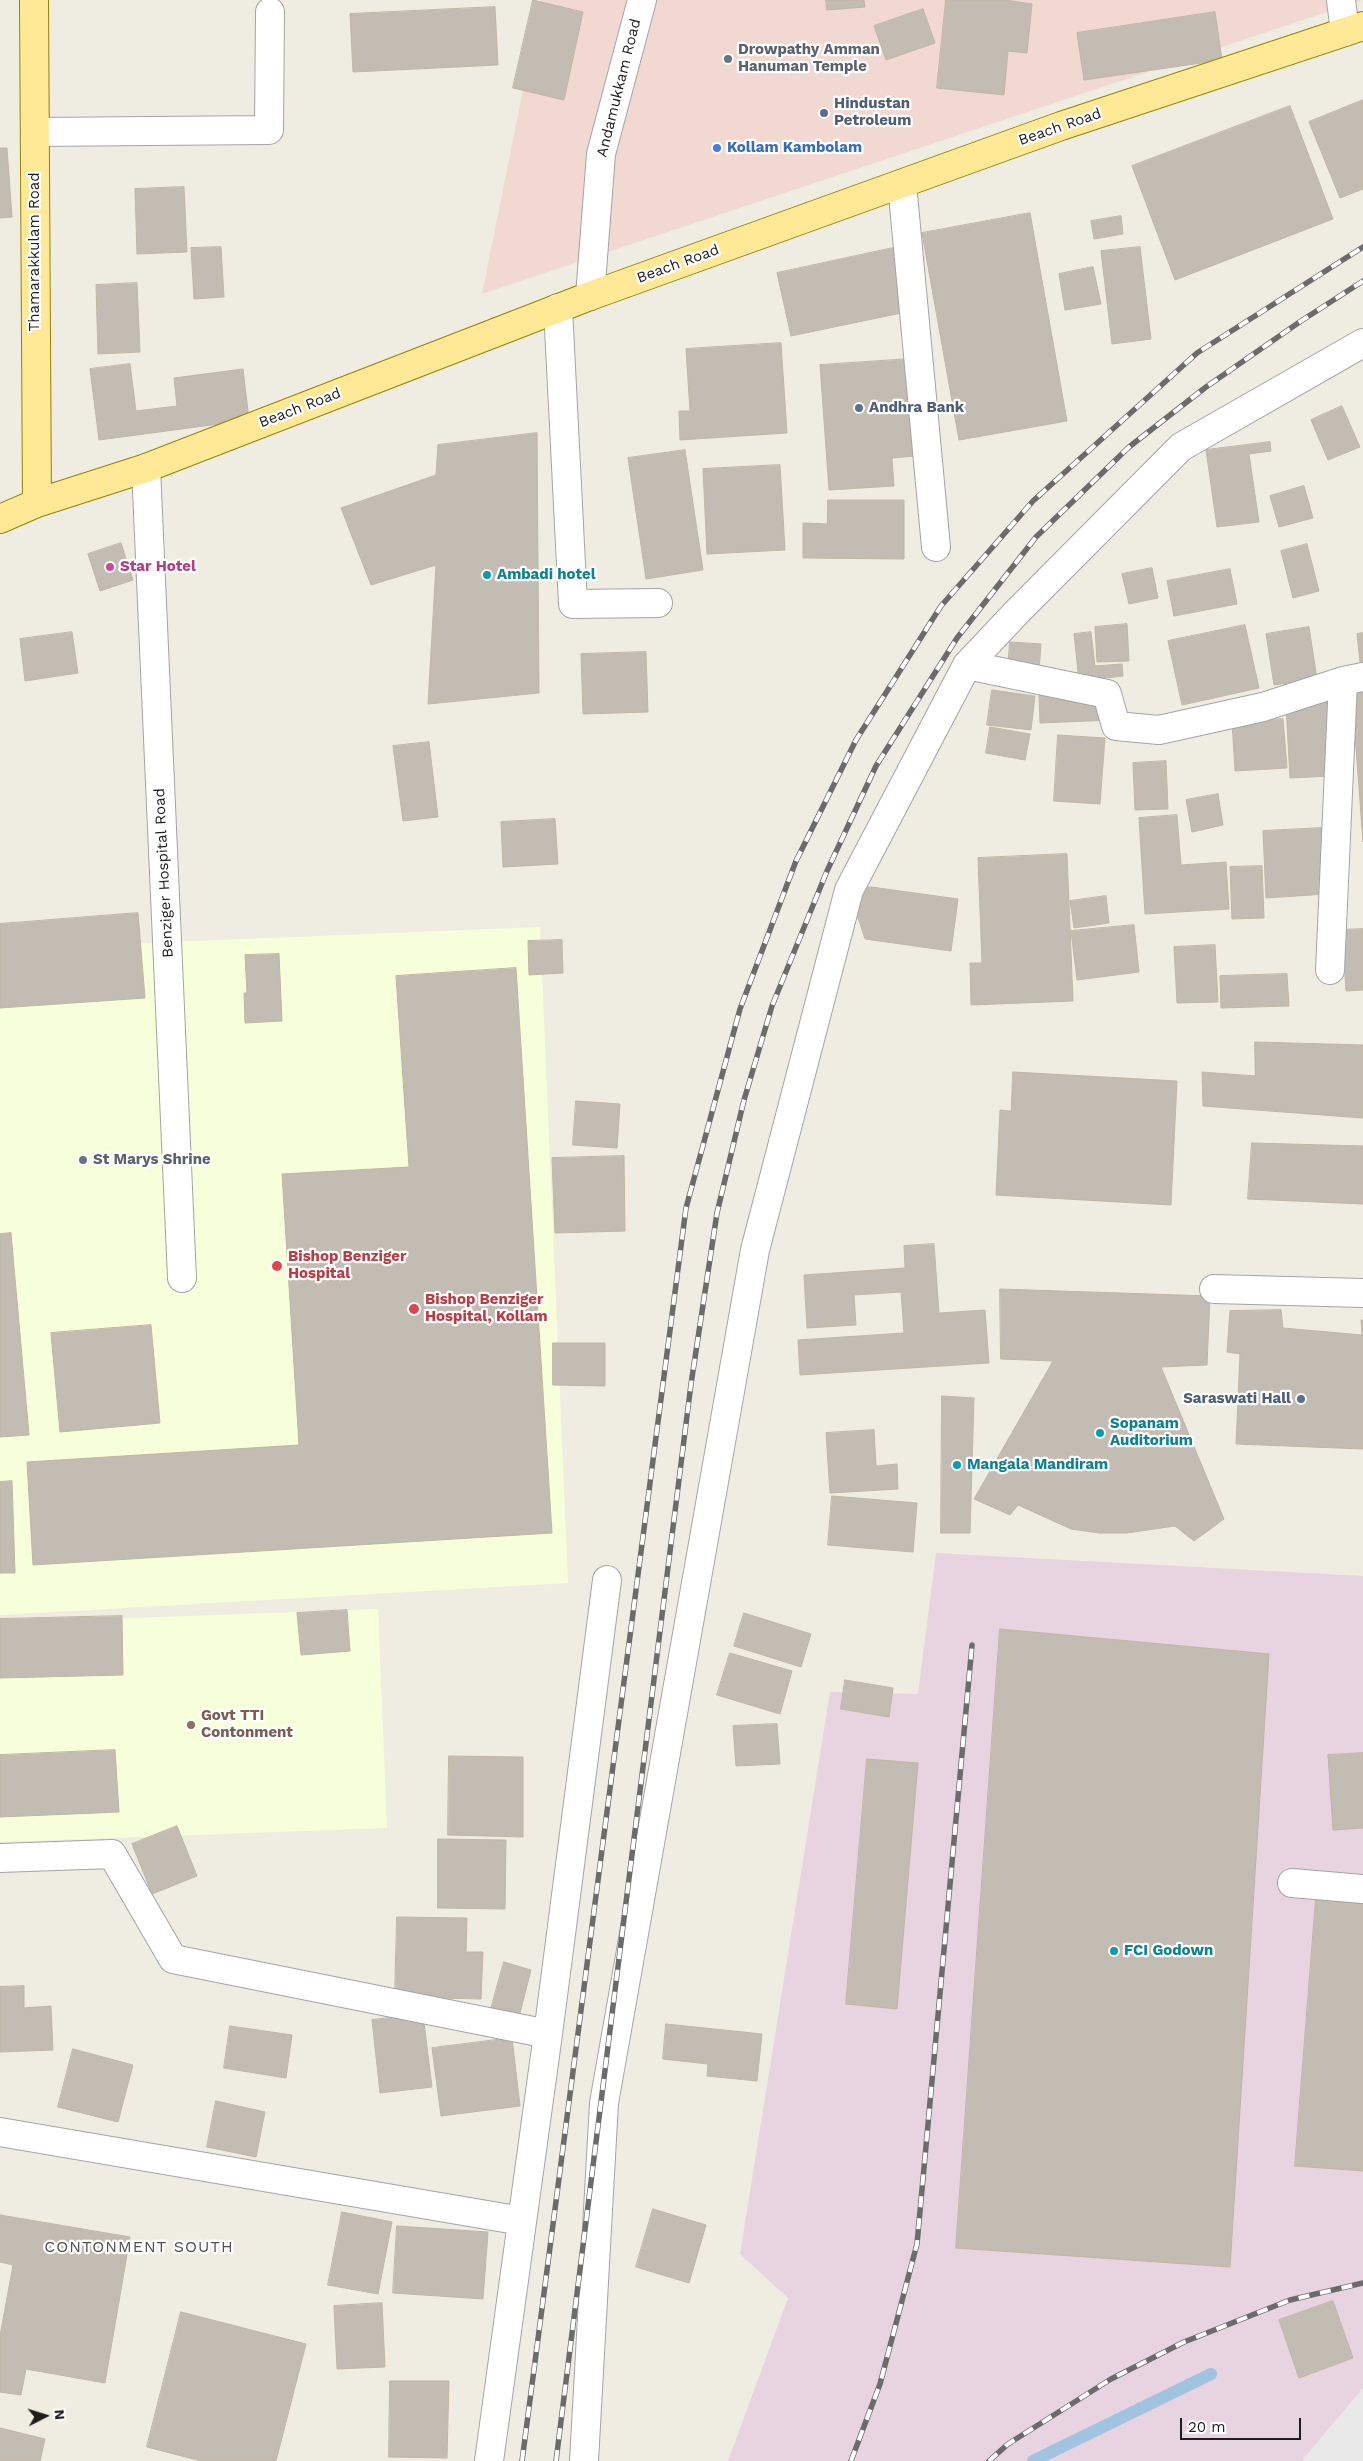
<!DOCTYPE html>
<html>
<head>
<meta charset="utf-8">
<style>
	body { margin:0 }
	#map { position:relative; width:1363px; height:2461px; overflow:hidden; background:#efede2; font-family:"Work Sans",sans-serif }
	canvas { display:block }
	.north { position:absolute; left:20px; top:2391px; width:50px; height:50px; -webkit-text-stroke:4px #fff; paint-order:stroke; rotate:85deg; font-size:14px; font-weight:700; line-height:20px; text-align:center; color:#1d1d1d }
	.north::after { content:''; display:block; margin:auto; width:18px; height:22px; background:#1d1d1d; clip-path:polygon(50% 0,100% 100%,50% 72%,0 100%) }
	.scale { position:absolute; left:1180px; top:2418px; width:121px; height:22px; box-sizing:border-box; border:2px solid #1d1d1d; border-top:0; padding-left:6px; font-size:15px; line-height:18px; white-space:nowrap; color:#1d1d1d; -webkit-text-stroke:4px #fff; paint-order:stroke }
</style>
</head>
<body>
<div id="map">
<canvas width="1363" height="2461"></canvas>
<div class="north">N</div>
<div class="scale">20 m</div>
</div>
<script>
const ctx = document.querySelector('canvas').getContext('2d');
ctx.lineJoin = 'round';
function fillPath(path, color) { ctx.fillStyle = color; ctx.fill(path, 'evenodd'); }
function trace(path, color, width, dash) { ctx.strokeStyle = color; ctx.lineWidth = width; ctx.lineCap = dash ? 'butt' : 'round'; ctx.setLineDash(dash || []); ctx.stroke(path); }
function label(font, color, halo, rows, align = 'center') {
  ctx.font = font + ' "Work Sans",sans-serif'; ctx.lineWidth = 4.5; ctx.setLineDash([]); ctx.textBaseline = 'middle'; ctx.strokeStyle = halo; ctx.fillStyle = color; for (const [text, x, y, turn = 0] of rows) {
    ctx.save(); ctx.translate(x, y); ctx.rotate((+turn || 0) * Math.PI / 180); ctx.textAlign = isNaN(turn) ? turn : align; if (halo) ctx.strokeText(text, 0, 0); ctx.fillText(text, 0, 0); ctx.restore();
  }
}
fillPath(new Path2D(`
	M541 0H1363L482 294Z`), '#f1d8d0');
fillPath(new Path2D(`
	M936 1553 1363 1576V2461H728L788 2298 740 2254 830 1692 918 1694Z`), '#e8d3e0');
fillPath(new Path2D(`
	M540 927 568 1583 0 1615V949Z
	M378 1609 387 1828 0 1842V1623Z`), '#f7ffda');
fillPath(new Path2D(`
	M1363 2388V2461H1303V2459Z`), '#e9e9e9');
trace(new Path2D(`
	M1033 2461 1211 2374`), '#a0c3df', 12);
const building = new Path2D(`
	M533 0 583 12 564 100 513 88Z
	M826 0H864L865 7 827 10Z
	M946 0H1005L1032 4 1027 53 1008 51 1004 95 937 88Z
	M495 7 498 65 353 72 350 14Z
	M923 9 935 43 886 60 874 26Z
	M1215 12 1222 60 1084 80 1077 33Z
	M1363 100V189L1340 198 1309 122Z
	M1290 106 1333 219 1175 280 1132 166Z
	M0 148H7L12 217 0 218Z
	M184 187 187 252 137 254 135 189Z
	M1030 213 1067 421 959 440 922 233Z
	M1121 216 1123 234 1094 239 1091 221Z
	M221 247 224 297 194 299 191 248Z
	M1140 247 1151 339 1112 344 1101 251Z
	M893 248 906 312 791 336 777 273Z
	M1093 267 1101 304 1065 310 1059 274Z
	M137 283 140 352 98 354 96 285Z
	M781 343 787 433 680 440 679 411H690L686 349Z
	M910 359 916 456 892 458 894 486 829 490 820 365Z
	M130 364 136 411 177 406 174 378 243 369 249 420 99 440 90 369Z
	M1342 406 1360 447 1328 460 1311 420Z
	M537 433 539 693 428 704 436 565 371 585 341 508 436 475 438 445Z
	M1270 442 1271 451 1249 454 1259 522 1217 527 1206 450Z
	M685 450 703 570 646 579 628 458Z
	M780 465 785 550 707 554 703 469Z
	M1304 486 1313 518 1279 527 1270 496Z
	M828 500H904V559L803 558V523L827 524Z
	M121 543 133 580 100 591 88 554Z
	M1307 544 1319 591 1293 598 1281 551Z
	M1152 568 1158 598 1129 604 1122 574Z
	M1230 569 1237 604 1174 616 1167 581Z
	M1127 624 1129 661 1097 662 1095 627Z
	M1245 625 1259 688 1182 705 1168 641Z
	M1309 627 1317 679 1274 685 1266 634Z
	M72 632 78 673 25 681 20 639Z
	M1091 632 1095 666 1122 664 1123 676 1079 681 1074 634Z
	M1363 633V661L1360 662 1357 634Z
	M1010 642 1041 644 1039 671 1008 670Z
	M646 652 648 712 583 714 581 654Z
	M1363 679V842L1351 680Z
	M992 690 1035 696 1031 730 987 725Z
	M1111 692 1113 720 1040 723 1039 695Z
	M1328 702 1331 776 1290 778 1286 704Z
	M1283 719 1287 768 1235 771 1232 722Z
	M990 727 1030 734 1025 760 986 753Z
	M1058 735 1105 738 1100 804 1054 801Z
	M429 742 438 817 403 821 393 746Z
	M1166 761 1168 809 1135 810 1133 763Z
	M1218 794 1223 825 1192 832 1186 800Z
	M1177 815 1181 865 1226 862 1229 909 1145 914 1139 818Z
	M555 819 558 864 503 867 501 822Z
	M1322 828 1326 894 1266 898 1263 831Z
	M1067 854 1073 1001 971 1005 970 963H982L978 858Z
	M1262 866 1264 918 1232 919 1230 867Z
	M871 887 958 899 951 951 865 939 849 890Z
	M1106 896 1109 923 1074 928 1070 901Z
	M138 913 145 998 0 1008V924Z
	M1134 925 1139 972 1077 980 1071 931Z
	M1363 929V990L1346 991 1342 930Z
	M562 940 563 973 529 975 528 941Z
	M1215 945 1218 1002 1177 1003 1174 947Z
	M279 954 282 1021 245 1023 244 993H247L245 955Z
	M516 968 552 1533 33 1565 27 1462 299 1445 282 1174 409 1167 396 976Z
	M1287 974 1289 1006 1221 1008 1220 976Z
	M1255 1042 1363 1045V1118L1203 1106 1202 1072 1255 1076Z
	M1013 1072 1177 1081 1171 1205 996 1195 1000 1110 1011 1111Z
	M576 1101 620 1104 617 1148 573 1145Z
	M1252 1143 1363 1146V1204L1248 1199Z
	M624 1156 625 1231 555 1233 552 1158Z
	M11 1233 29 1435 0 1437V1234Z
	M934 1244 939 1313 985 1310 989 1363 800 1375 798 1340 904 1333 901 1292 854 1295 856 1325 807 1328 804 1275 905 1268 904 1246Z
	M1000 1289 1210 1296 1207 1365 1161 1367 1224 1519 1194 1541 1175 1526 1127 1533H1099L1071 1529 1018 1505 1010 1515 974 1499 1053 1361 1001 1359Z
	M1281 1310 1283 1328 1362 1335 1361 1320H1363V1449L1236 1444 1240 1354 1227 1352 1230 1311Z
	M151 1325 160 1423 60 1432 51 1333Z
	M553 1343H605V1386L553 1385Z
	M942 1396 974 1398 970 1533H941Z
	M874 1430 876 1466 897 1464 898 1489 830 1493 826 1433Z
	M12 1481 15 1573H0V1482Z
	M832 1496 917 1503 913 1552 828 1545Z
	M347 1610 350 1651 301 1655 297 1613Z
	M744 1613 811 1634 801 1667 734 1646Z
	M122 1616 123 1675 0 1678V1619Z
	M1000 1629 1269 1654 1230 2267 956 2248Z
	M730 1653 792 1671 780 1714 717 1695Z
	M845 1680 893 1688 889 1717 841 1709Z
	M777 1724 780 1764 736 1766 733 1726Z
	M115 1750 119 1812 0 1817V1755Z
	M1363 1753V1828L1333 1830 1328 1755Z
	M449 1756 523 1757V1837L448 1835Z
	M867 1759 918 1763 897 2009 846 2004Z
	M177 1826 197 1876 152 1894 132 1844Z
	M438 1839 506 1840 505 1909 438 1908Z
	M1317 1886 1363 1890V2171L1295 2166Z
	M397 1917 467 1918 466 1952H483L481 1999 395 1997Z
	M504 1962 531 1970 519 2017 491 2009Z
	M24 1986V2008L51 2006 53 2050 0 2052V1987Z
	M423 2014 432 2087 380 2093 372 2020Z
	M666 2024 762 2034 757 2081 707 2076 708 2064 663 2059Z
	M230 2026 292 2035 286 2078 224 2068Z
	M512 2038 520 2106 441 2116 432 2048Z
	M73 2049 133 2065 118 2122 58 2107Z
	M216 2101 265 2112 256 2157 207 2147Z
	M653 2209 706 2225 689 2283 636 2267Z
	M342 2212 392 2222 378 2294 328 2285Z
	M0 2215 130 2237 105 2383 26 2369 21 2395 0 2392V2336L13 2265 0 2262Z
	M397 2226 488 2232 483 2299 393 2293Z
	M1333 2301 1353 2358 1299 2378 1279 2320Z
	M382 2303 385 2367 337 2369 334 2306Z
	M181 2312 306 2344 276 2461H201L147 2447Z
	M390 2381H449L447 2458 389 2457Z
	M0 2428 45 2439 40 2461H0Z`);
fillPath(building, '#c3bcb2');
trace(building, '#c1b6a3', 1);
const minor = new Path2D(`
	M1341 0 1345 32
	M35 132 269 130 270 12
	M902 184 936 547
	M590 296 601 154 642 0
	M558 308 573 604 658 603
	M146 468 182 1278
	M967 665 1107 694 1116 726 1159 730 1263 707 1343 681 1363 677
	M1330 970 1343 681
	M1214 1289 1363 1293
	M0 1858 112 1854 173 1959 548 2034
	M1292 1883 1363 1889
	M0 2132 522 2221
	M489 2461 548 2034 607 1580
	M584 2461 604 2103 755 1250 849 890 967 665 1016 613 1181 447 1363 343`);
const major = new Path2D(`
	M34 0 37 503
	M0 519 37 503 146 468 590 296 1061 126 1363 26`);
trace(minor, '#a4a4a4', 30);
trace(major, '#958300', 30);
trace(minor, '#fff', 28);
trace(major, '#ffe896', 28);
const rail = new Path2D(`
	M522 2461 686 1208 740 1009 796 861 856 740 941 606 1033 501 1197 353 1363 247
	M556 2461 691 1384 717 1213 744 1100 772 1006 827 871 876 766 957 638 1036 537 1129 447 1206 387 1301 321 1363 281
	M851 2461 880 2384 917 2244 972 1645
	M989 2461 1008 2444 1111 2379 1184 2342 1290 2300 1363 2283`);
trace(rail, '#6b6b6b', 5.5);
trace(rail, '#fff', 4, [11]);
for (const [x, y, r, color] of [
	[728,59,5,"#6b7280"],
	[824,113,5,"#5c6f8a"],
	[717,148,5,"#3f7fe0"],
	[859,408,5,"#5c6f8a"],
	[110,567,5,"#d1479c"],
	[487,575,5,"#0f9aa8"],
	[83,1160,5,"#6b7280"],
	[277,1266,6,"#e0444e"],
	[414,1309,6,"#e0444e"],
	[1301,1399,5,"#5c6f8a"],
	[1100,1433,5,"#0f9aa8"],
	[957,1465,5,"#0f9aa8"],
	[191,1725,5,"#8d6e63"],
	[1114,1951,5,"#0f9aa8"]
]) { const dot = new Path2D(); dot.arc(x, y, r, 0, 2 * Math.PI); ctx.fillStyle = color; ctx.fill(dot); trace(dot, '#fff', 2); }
label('bold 15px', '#5b616d', '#fff', [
	["Drowpathy Amman",738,50],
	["Hanuman Temple",738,67],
	["St Marys Shrine",93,1160]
], 'left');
label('15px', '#1d1d1d', '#fff', [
	["Andamukkam Road",619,88,-76],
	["Beach Road",1060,127,-19],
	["Thamarakkulam Road",35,252,-90],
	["Beach Road",678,264,-20],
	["Beach Road",300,408,-21],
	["Benziger Hospital Road",164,873,-93]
]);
label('bold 15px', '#4e5e75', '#fff', [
	["Hindustan",834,104],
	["Petroleum",834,121],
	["Andhra Bank",869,408],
	["Saraswati Hall",1291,1399,"right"]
], 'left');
label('bold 15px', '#366cbe', '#fff', [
	["Kollam Kambolam",727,148]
], 'left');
label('bold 15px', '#b23c85', '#fff', [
	["Star Hotel",120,567]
], 'left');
label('bold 15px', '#0d838f', '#fff', [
	["Ambadi hotel",497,575],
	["Sopanam",1110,1424],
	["Auditorium",1110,1441],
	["Mangala Mandiram",967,1465],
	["FCI Godown",1124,1951]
], 'left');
label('bold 15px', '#be3a42', '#fff', [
	["Bishop Benziger",288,1257],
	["Hospital",288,1274],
	["Bishop Benziger",425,1300],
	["Hospital, Kollam",425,1317]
], 'left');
label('bold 15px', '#785e54', '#fff', [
	["Govt TTI",201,1716],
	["Contonment",201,1733]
], 'left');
ctx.letterSpacing = '1px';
label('16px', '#505050', '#fff', [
	["CONTONMENT SOUTH",139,2247]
]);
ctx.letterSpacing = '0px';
</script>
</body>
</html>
